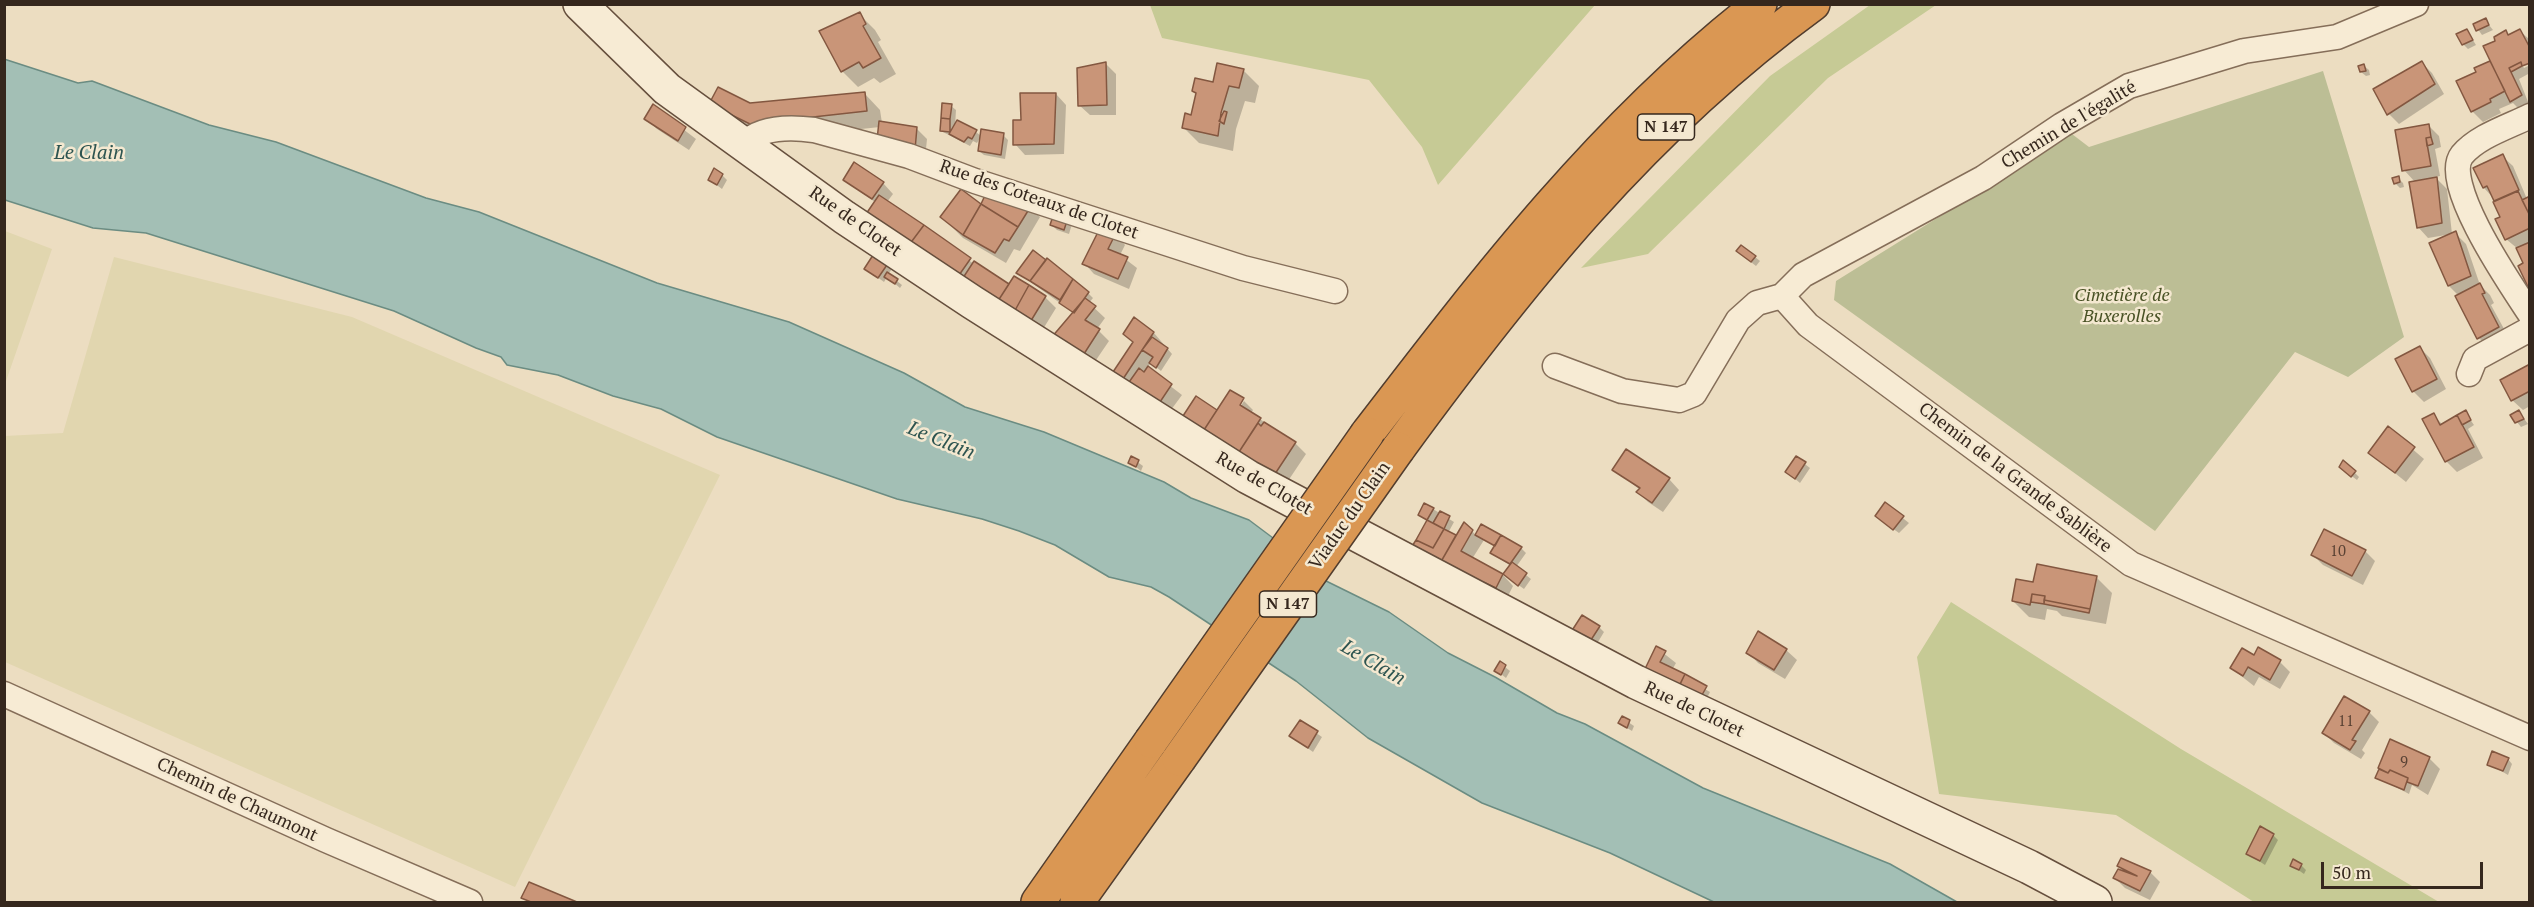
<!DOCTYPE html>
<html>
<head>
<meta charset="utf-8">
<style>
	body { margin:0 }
	#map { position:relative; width:2534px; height:907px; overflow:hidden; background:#ecddc1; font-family:"PT Serif",serif }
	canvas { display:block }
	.frame { position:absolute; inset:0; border:6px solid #35271d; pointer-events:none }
	.scale { position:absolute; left:2321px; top:862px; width:162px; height:27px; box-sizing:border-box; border:3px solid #35271d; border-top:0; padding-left:8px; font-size:18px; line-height:21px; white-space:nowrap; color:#35271d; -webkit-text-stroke:4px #f4e8d0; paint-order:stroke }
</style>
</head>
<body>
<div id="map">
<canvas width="2534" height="907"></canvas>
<div class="frame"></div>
<div class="scale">50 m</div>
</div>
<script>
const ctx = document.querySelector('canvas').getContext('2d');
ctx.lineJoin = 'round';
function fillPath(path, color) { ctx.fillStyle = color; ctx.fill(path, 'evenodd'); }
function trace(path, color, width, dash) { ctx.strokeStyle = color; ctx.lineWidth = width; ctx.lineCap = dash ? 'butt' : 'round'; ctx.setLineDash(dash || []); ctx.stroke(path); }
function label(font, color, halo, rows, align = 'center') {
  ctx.font = font + ' "PT Serif",serif'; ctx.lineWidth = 5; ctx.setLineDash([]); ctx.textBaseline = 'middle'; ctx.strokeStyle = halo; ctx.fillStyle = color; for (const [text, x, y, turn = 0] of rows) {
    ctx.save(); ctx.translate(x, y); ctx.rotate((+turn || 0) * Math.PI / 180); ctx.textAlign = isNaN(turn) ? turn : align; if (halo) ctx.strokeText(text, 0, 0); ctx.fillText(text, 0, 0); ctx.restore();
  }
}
fillPath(new Path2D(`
	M5 231 52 249 5 384Z
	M114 257 352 317 720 475 515 887 5 662V436L63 433Z`), '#e1d6af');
fillPath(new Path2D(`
	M1150 5V4L1595 5 1438 185 1422 147 1369 80 1162 38Z
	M1870 5H1936L1828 78 1648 254 1581 268 1770 76Z
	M1951 602 2181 749 2439 902H2254L2116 815 1939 794 1917 657Z`), '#c6ca95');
fillPath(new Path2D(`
	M2323 71 2404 337 2348 377 2295 352 2155 531 1834 300 1836 281 1979 192 2068 131 2089 147Z`), '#bcbe95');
const water = new Path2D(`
	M4 59 78 83 92 81 209 125 276 142 426 198 479 212 657 283 789 322 904 373 965 407 1044 432 1164 482 1191 498 1249 520 1301 559 1320 578 1389 612 1448 653 1495 677 1557 713 1585 724 1703 788 1890 864 1957 902H1714L1610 853 1482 803 1368 738 1296 681 1169 597 1151 587 1109 577 1055 545 1019 531 982 519 897 499 717 437 661 409 613 396 558 375 507 365 501 357 476 348 394 311 146 233 93 228 5 200Z`);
fillPath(water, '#a3bfb5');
trace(water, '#6b8c82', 1.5);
fillPath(new Path2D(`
	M859 14 875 30 881 40 878 42 896 74 880 83 874 78 858 87 842 71 821 31Z
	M2485 20 2493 30 2482 35 2475 25Z
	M2467 31 2476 45 2468 49 2463 44Z
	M2520 31 2530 40V61L2522 65 2524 68 2530 65V73L2519 79 2530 107 2521 111 2513 103 2499 109 2501 113 2483 122 2472 111 2476 69 2492 62 2497 41 2506 32 2509 36Z
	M2422 63 2432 73 2444 94 2399 124 2389 114Z
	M1106 64 1116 74V115H1090L1079 105Z
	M2364 66 2369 70 2370 75 2366 76 2361 72Z
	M1243 70 1259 86 1255 103 1245 101 1236 129 1233 151 1199 143 1183 127 1193 116 1197 95 1193 91ZM1220 105 1223 106 1222 119 1218 123Z
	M718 89 750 105 865 94 880 110 882 123 916 128 927 139 925 159 880 127 767 139 727 120Z
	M1056 94 1066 105 1064 154 1025 155 1015 144 1022 121Z
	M653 106 696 139 689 150 657 129 646 119Z
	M951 106 956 110 955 127 958 122 976 132 981 136 977 143 973 141 970 146 941 131Z
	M2428 125 2439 136 2441 147 2435 149 2440 176 2435 177 2447 189 2452 234 2428 238 2418 227 2415 182 2404 170Z
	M1003 135 1008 140 1005 159 984 155 979 151Z
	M2502 156 2513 166 2527 199 2530 198V287L2525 264 2518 249 2506 239 2496 201 2484 188 2475 168Z
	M722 175 727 180 722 189 710 180Z
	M2398 178 2403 183 2404 187 2400 188 2395 183Z
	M845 179 883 183 893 194 887 202 974 264 1009 286 1014 278 1045 297 1056 308 1040 334 973 291 876 203Z
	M981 206 1030 207 1040 217 1020 251 1014 249 1006 263 963 238 942 217Z
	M1055 215 1072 224 1069 234 1057 230 1052 225Z
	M2455 233 2466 244 2480 285 2490 295 2494 303 2491 305 2509 338 2489 348 2479 338 2459 296 2449 286 2431 244Z
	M1115 234 1125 245 1120 255 1137 268 1129 289 1094 274 1084 263Z
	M875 254 893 268 888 274 902 285 900 288 887 277 884 282 866 269Z
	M1743 256 1755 257 1760 261 1756 266Z
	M1048 260 1088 293 1093 298 1089 303 1105 318 1097 329 1109 341 1092 366 1063 348 1074 313 1018 273Z
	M1134 320 1154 333 1172 354 1161 371 1151 363 1147 368 1182 395 1168 414 1113 375 1134 343Z
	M2420 348 2430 358 2446 389 2424 402 2413 391Z
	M2530 366V406L2523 410 2512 400Z
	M1230 392 1243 400 1237 412 1244 401 1253 410 1251 413 1295 443 1306 454 1284 487 1193 430 1217 412Z
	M2465 412 2474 425 2468 429 2483 458 2457 472 2447 462 2424 420 2433 415 2443 425Z
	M2519 412 2528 424 2521 427 2512 416Z
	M2389 429 2424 459 2406 482 2370 453Z
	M1132 458 1143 466 1141 471 1130 462Z
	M1797 458 1810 468 1800 483 1787 472Z
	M1614 469 1669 479 1679 490 1663 512 1648 502 1638 492 1640 490Z
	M2345 471 2355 473 2359 477 2357 480Z
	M1885 504 1909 523 1899 533 1882 521Z
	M1433 509 1454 522 1448 533 1457 537 1465 525 1476 535 1521 548 1526 553 1516 567 1531 579 1524 589 1510 579 1511 566 1497 557 1492 553 1496 547 1484 540 1472 559 1503 575 1513 586 1507 598 1421 562 1428 522 1420 515Z
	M2365 551 2375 561 2363 585 2323 565 2313 555Z
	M2096 577 2112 593 2106 624 2062 616 2057 611 2047 609 2045 620 2029 617 2013 601 2034 584Z
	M1599 627 1604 632 1595 647 1578 636Z
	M1657 648 1676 663 1672 670 1710 692 1702 708 1648 680Z
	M1786 650 1797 660 1785 679 1758 663 1748 652Z
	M2254 657 2280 662 2290 672 2280 689 2259 677 2254 686 2231 668Z
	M1500 663 1510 671 1506 678 1496 670Z
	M2369 712 2379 722 2362 750 2365 753 2361 759 2334 743 2324 733Z
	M1622 718 1634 726 1632 731 1619 723Z
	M1300 722 1322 737 1313 752 1291 736Z
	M2429 758 2440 769 2428 795 2412 785 2409 794 2377 777 2380 769Z
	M2508 759 2512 764 2508 775 2489 764Z
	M2273 835 2278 840 2265 865 2248 854Z
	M2291 865H2301L2306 870 2304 874Z
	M2119 866 2150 872 2160 882 2150 900 2125 888 2115 878 2126 873Z
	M530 884 573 902H528L522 897Z`), '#0003');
const building = new Path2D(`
	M860 12 866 24 863 26 881 58 863 68 859 62 841 72 819 31Z
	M2486 18 2489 25 2476 31 2473 24Z
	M2467 29 2473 40 2462 45 2456 34Z
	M2520 29 2530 48V63L2522 66 2521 62 2509 68 2522 95 2510 102 2483 46 2495 41 2494 37 2506 30 2508 35Z
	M2422 61 2435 84 2387 115 2373 89Z
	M2490 61 2505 91 2490 99 2491 102 2471 112 2456 81 2476 72 2474 68Z
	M1106 62 1107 105 1078 106 1077 68Z
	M2521 62 2522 66 2511 72 2509 68Z
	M1217 63 1244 69 1239 88 1229 86 1221 113 1218 136 1182 128 1185 113 1191 115 1196 93 1192 91 1195 78 1213 82Z
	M2364 64 2366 71 2360 72 2358 66Z
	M718 87 750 103 865 92 867 111 750 124 709 104Z
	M1020 93H1056L1054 144 1013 145V120H1021Z
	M942 103 952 104 950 119 941 118Z
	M653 104 686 127 678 141 644 119Z
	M1224 111 1227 112 1224 124 1219 121Z
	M941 118 950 119V132L940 131Z
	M957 120 977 130 972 139 968 137 964 142 949 134Z
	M879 121 917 127 915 150 877 140Z
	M2429 124 2431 137 2426 138 2431 166 2402 171 2395 130Z
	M981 129 1004 133 1001 155 978 151Z
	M2431 137 2433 144 2427 146 2426 138Z
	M2503 154 2519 190 2494 201 2487 186 2483 188 2473 168Z
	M854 162 884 182 872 199 843 180Z
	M714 168 723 174 717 185 708 180Z
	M2399 176 2400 182 2394 184 2392 178Z
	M2437 177 2442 223 2417 228 2409 182Z
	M961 189 981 204 963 235 940 217Z
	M987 191 1031 206 1018 227 981 204Z
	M2518 191 2530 216V228L2505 240 2495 219 2500 217 2493 202Z
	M879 195 924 225 909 245 866 214Z
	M2530 196V216L2522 200Z
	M981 204 1018 227 1009 241 1004 239 995 253 963 235Z
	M1054 213 1068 218 1064 230 1050 225Z
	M924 225 971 258 957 278 909 245Z
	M1100 228 1116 233 1108 249 1128 257 1118 279 1082 264Z
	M2456 231 2471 276 2448 286 2429 243Z
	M2530 242V289H2529L2518 266 2523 263 2516 248Z
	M1741 245 1756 256 1751 262 1736 251Z
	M1033 250 1046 260 1030 281 1016 273Z
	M875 252 889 262 878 278 864 269Z
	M1047 258 1073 279 1060 300 1030 281Z
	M974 261 1009 284 996 304 961 281Z
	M887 272 898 279 895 284 884 277Z
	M1014 276 1029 285 1013 314 996 304Z
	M1073 279 1089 292 1074 313 1059 303Z
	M2480 283 2485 293 2482 294 2499 327 2477 339 2455 296Z
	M1029 285 1046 296 1029 324 1013 314Z
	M1085 298 1096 306 1085 320 1100 329 1082 357 1051 338Z
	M1134 317 1154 332 1121 382 1111 375 1133 342 1123 334Z
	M1152 337 1168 348 1156 368 1149 363 1153 357 1142 350Z
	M2420 346 2437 379 2412 392 2395 359Z
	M2530 364V391L2511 401 2500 380Z
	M1148 366 1172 384 1158 405 1127 385 1139 368 1144 372Z
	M1230 390 1244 398 1240 405 1261 418 1237 455 1202 433Z
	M1196 396 1217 410 1202 433 1181 419Z
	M2466 410 2471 420 2462 425 2457 415Z
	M2519 410 2524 419 2515 423 2510 415Z
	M2434 413 2440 425 2457 415 2474 447 2445 462 2422 419Z
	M1264 422 1296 442 1273 477 1237 455 1258 423 1261 426Z
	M2388 426 2415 447 2395 473 2368 453Z
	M1626 449 1670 478 1652 503 1636 492 1640 488 1612 470Z
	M1131 456 1139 460 1136 467 1128 463Z
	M1796 456 1806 462 1795 479 1785 472Z
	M2343 460 2356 471 2351 477 2339 467Z
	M1885 502 1904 516 1893 530 1875 516Z
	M1424 503 1434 508 1427 520 1418 515Z
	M1440 511 1450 516 1444 529 1433 523Z
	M1427 520 1444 529 1433 548 1416 540Z
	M1464 522 1473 530 1461 551 1503 574 1496 588 1483 582 1480 587 1439 565Z
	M1481 524 1501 535 1495 546 1475 535Z
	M1444 529 1456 535 1439 565 1409 551 1416 540 1433 548Z
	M2324 529 2366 550 2352 576 2311 555Z
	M1501 535 1522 547 1510 564 1490 553Z
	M1512 562 1527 573 1518 586 1503 574Z
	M2037 564 2097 576 2090 609 2044 600 2045 596 2032 594 2030 605 2012 601 2016 579 2033 582Z
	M2032 594 2045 596 2044 604 2031 602Z
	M2044 600 2090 609 2089 613 2044 604Z
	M1582 615 1600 626 1589 643 1571 632Z
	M1758 631 1787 649 1774 670 1746 653Z
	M1656 646 1666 651 1660 662 1685 674 1678 688 1644 671Z
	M2258 647 2281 660 2270 680 2248 667 2243 676 2230 668 2242 648 2254 655Z
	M1500 661 1506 665 1501 675 1494 671Z
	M1685 674 1707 686 1697 704 1676 693Z
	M2344 696 2370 711 2352 740 2356 741 2350 750 2322 733Z
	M1622 716 1630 720 1627 728 1618 723Z
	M1300 720 1318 731 1308 748 1289 736Z
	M2390 739 2430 757 2418 786 2407 782 2408 778 2390 770 2388 773 2378 768Z
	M2492 751 2509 758 2503 771 2487 765Z
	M2379 769 2388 773 2390 770 2408 778 2404 790 2375 778Z
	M2260 826 2274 834 2260 861 2246 854Z
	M2121 858 2151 871 2140 891 2113 878 2118 869 2137 876 2117 866Z
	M2293 859 2302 864 2299 870 2290 866Z
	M529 882 577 902H531L521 898Z`);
fillPath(building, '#c99578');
trace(building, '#835740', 1.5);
const street = new Path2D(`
	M2530 116C2508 127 2478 136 2462 155 2440 183 2513 288 2530 314
	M744 144C761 126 791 127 814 130L909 156 975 181 1243 268 1335 291
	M1782 296 1803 275 1983 178 2062 125 2129 86 2244 51 2337 37 2416 4
	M1555 366 1622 391 1679 400 1694 394 1738 320 1757 303 1782 296 1808 325 2131 564 2530 738
	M2469 374 2475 359 2530 329
	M4 694 326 840 470 902`);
const secondary = new Path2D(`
	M580 4 667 89 844 217 972 302 1248 477 1636 682 2029 867 2095 902`);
const highway = new Path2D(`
	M1367 434C1486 279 1604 125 1760 4
	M1398 449C1521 281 1643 128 1813 4
	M1038 902 1151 741
	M1077 902 1179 759`);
trace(street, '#856e59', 27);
trace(secondary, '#664f3d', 36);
trace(highway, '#523d2e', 36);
trace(street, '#f7ebd4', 24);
trace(secondary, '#f7ebd4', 33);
trace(highway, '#da9753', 33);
const highwayBridge = new Path2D(`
	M1151 741 1367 434
	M1179 759 1398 449`);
trace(highwayBridge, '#523d2e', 36, []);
trace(highwayBridge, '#da9753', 33);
label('15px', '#5a4234', null, [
	["10",2338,552],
	["11",2346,722],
	["9",2404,763]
]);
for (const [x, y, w] of [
	[1666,127,57],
	[1288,604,57]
]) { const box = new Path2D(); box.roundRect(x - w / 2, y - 13, w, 26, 4.5); ctx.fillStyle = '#f4e8d0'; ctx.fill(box); trace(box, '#35271d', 1.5); }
label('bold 16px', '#35271d', null, [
	["N 147",1666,127],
	["N 147",1288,604]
]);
label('18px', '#35271d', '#f4e8d0', [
	["Chemin de l'égalité",2069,125,-31],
	["Rue des Coteaux de Clotet",1039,200,19],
	["Rue de Clotet",855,222,35],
	["Chemin de la Grande Sablière",2015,478,37],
	["Rue de Clotet",1264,484,30],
	["Viaduc du Clain",1350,516,-55],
	["Rue de Clotet",1694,710,25],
	["Chemin de Chaumont",237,800,25]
]);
label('italic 18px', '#485124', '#f4e8d0', [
	["Cimetière de",2122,296],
	["Buxerolles",2122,317]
]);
label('italic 20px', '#2d5450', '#f4e8d0', [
	["Le Clain",89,153],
	["Le Clain",941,441,22],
	["Le Clain",1373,663,30]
]);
</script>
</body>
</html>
